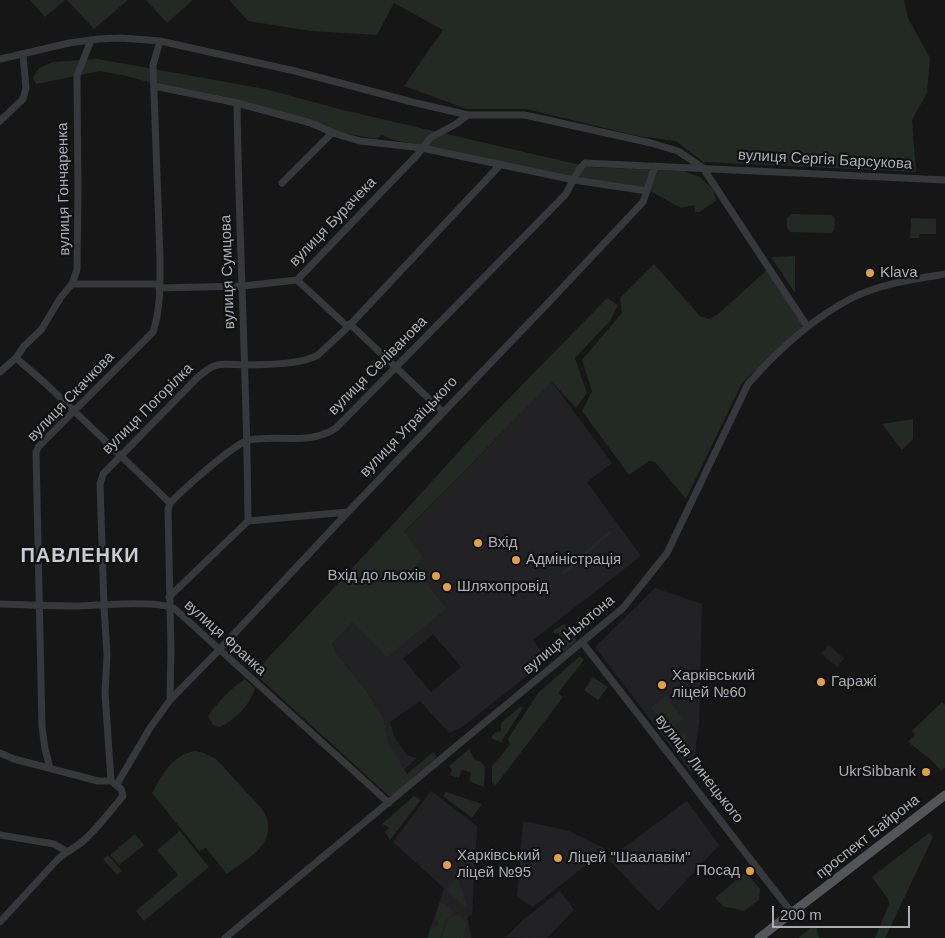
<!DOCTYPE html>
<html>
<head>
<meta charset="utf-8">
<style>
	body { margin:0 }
	#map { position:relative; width:945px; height:938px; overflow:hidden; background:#161617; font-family:Helvetica,sans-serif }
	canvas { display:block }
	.scale { position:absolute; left:772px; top:906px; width:138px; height:22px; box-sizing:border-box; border:2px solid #a9aeb6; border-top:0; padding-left:6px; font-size:15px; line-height:18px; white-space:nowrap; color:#a9aeb6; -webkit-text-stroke:4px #111112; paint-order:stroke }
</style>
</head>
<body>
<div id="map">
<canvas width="945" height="938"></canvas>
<div class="scale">200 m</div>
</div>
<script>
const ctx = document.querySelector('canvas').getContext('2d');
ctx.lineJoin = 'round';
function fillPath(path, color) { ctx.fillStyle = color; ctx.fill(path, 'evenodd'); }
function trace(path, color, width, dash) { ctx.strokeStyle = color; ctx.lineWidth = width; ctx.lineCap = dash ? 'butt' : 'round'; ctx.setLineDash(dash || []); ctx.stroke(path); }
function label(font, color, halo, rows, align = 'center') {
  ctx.font = font + ' Helvetica,sans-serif'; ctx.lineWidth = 4.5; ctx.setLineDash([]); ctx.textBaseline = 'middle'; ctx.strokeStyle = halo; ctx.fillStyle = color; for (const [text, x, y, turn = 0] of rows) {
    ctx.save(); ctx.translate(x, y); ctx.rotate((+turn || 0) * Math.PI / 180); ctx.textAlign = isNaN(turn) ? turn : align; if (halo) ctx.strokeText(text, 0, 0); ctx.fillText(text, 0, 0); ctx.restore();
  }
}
fillPath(new Path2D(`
	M552 382 612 463 587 482 641 556 533 640 547 660 461 728 449 733 420 701 390 722 395 738 407 755 417 758 404 770 389 743 383 717 364 687 338 656 332 644 351 622 447 608 413 569 423 558 404 533ZM433 634 461 667 431 692 403 659Z
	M655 588 702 604 699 724 692 774 595 647Z
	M828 645 844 658 837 667 821 654Z
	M431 791 477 826 472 915 467 917 472 938H427L444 888 393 842Z
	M687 801 719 845 658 911 608 859Z
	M523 821 569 831 606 849 533 907 517 897Z
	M560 891 574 910 547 938 506 937 523 920Z`), '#222224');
fillPath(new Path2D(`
	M30 0H65L45 17Z
	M67 0H128L94 29Z
	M146 0H193L167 23Z
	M229 0H904L908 18 930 58 927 93 912 120 916 172 703 162 676 141 638 136 526 109H467L404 86 443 30 394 3 377 35 311 31 248 21Z
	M98 59 265 89 343 110 589 167 683 171 700 177 713 190 716 201 699 212H695L694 205 681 208 650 191 605 185 465 155 457 152 393 140 382 135 376 139 339 132 122 75 100 71 36 84 33 78 39 68 53 62Z
	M791 214 832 215 835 218 834 230 832 233 790 232 787 228V218Z
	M911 218 936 219V234H920L919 238H910Z
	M795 256V293L771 257Z
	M654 264 700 316 709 319 717 315 768 269 803 323 801 328 742 383 686 499 655 462 649 461 629 475 582 411 592 391 582 360 622 313 620 298Z
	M607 298 618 305 610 321 575 358 587 393 576 408 552 382 404 532 423 558 414 569 447 608 387 657 352 622 332 644 338 656 364 687 383 717 389 743 407 774 433 752 437 757 390 797 254 673 385 533 483 425Z
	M913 419V439L902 450 882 424Z
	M609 531 611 533 574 565 571 570 562 575 561 573 567 568V566L572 563Z
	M564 624 577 641 561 654C555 651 556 646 557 641L559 638V633H554V630Z
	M580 656 584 660 558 693 563 697 496 785 492 783V766L510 745 508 739 539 692Z
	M593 677 608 687 598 700 584 690Z
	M245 679 255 688C251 704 235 720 220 727L213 725 208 716C218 702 230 689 245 679Z
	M666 696 683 719 669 730 651 707Z
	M942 702 945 705V767L941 771 930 759 908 742 915 734 912 731Z
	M521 706 523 708 501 742 492 739V735L501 730V723Z
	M686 732 687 747 679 754 671 743Z
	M469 749 475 760 481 762 485 767 484 787 469 781 471 772 461 770 459 778 450 775 452 770 449 766Z
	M195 751 204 753 216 759 262 809C282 841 249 858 227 874L206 848 199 851 152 793C162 775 172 755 195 751Z
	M446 792 482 804 472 818 443 796Z
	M414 796 421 800 390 840 385 832 389 827 382 824Z
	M180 831 209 867 144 921 136 911 178 875 157 850Z
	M929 833 933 837 885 938H875L889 904 888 899 872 877Z
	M135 834 144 845 119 865 110 855Z
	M108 855 122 871 117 875 103 859Z
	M746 872 760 889 759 900 744 911 723 906 715 898Z
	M458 878 466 905 464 906 446 890Z
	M443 902 454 912 446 920 440 938H428L431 929 438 926 439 923 435 918 440 903Z
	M460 915C469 922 466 929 463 938H442C445 927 446 916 460 915Z
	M816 926 819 938H798L811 928Z`), '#222a23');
trace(new Path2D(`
	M0 59 69 43 99 39 121 38 160 41 295 71 412 102 468 115H525L651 143 678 151 703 168 807 326
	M154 86 237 103 311 123 336 134 360 141 422 148 574 180 647 191
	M237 103C239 243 247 382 248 521L348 512
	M0 121 23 99 26 88 23 55
	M282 183 332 133
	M297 280 348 327
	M72 284H160
	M159 288 243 286 297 280 418 154 430 138 456 124 468 115
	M350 324 443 412
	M16 358 45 383 170 503
	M0 372 16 358 24 346 41 330 61 297 72 284 77 270 78 192 77 76 91 40
	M169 597 248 521
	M0 604C25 605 49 606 74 606 97 606 158 599 175 609L389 803
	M582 642 792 913
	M170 700 219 650 348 512 548 303 643 202 655 166
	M0 753 14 759 98 781H111L121 789 123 796C110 811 98 828 83 841 75 848 66 852 58 859L0 922
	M50 768 45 749 42 727 36 452 39 446 153 332C161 308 160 283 160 258L153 65 160 41
	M111 781 105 693 107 655 104 606 100 484 103 474 197 378C203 373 209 367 217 365 225 363 236 365 244 365 263 365 303 364 318 355L348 327 500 165
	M117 784 150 728 170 700 171 650 168 510 170 503C183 490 233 444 249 440 278 434 309 446 336 428L565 195C572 185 576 170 585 163L945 180
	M0 835 54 844 66 851
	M225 938 623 608 667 553 748 384C778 350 811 319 852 298 880 284 914 279 945 274`), '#37383c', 7);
trace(new Path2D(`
	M759 938 945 795`), '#53555a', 9);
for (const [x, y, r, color] of [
	[870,273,5,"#e0a145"],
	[478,543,5,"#e0a145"],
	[516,560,5,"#e0a145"],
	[436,576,5,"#e0a145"],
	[447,587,5,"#e0a145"],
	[821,682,5,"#e0a145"],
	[662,685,5,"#e0a145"],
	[926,772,5,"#e0a145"],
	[558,858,5,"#e0a145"],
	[447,865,5,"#e0a145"],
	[750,871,5,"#e0a145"]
]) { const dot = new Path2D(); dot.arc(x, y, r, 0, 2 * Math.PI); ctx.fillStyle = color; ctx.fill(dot); trace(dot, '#111112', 2); }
label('15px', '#a9aeb6', '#111112', [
	["вулиця Сергія Барсукова",825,160,3],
	["вулиця Гончаренка",64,189,-91],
	["вулиця Бурачека",333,222,-46],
	["вулиця Сумцова",228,272,-92],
	["вулиця Селіванова",378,366,-45],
	["вулиця Скачкова",71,397,-46],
	["вулиця Погорілка",148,409,-45],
	["вулиця Уграїцького",409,427,-46],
	["вулиця Ньютона",569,635,-40],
	["вулиця Франка",225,638,42],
	["вулиця Линецького",699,769,52],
	["проспект Байрона",868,837,-38]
]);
label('15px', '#a9aeb6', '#111112', [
	["Klava",880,273],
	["Вхід",488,543],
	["Адміністрація",526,560],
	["Вхід до льохів",426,576,"right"],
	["Шляхопровід",457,587],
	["Харківський",672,676],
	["ліцей №60",672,693],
	["Гаражі",831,682],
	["UkrSibbank",916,772,"right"],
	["Харківський",457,856],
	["ліцей №95",457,873],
	["Ліцей \"Шаалавім\"",568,858],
	["Посад",740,871,"right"]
], 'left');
ctx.letterSpacing = '1px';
label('bold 20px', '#c9ccd2', '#111112', [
	["ПАВЛЕНКИ",80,556]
]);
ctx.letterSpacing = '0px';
</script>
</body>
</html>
